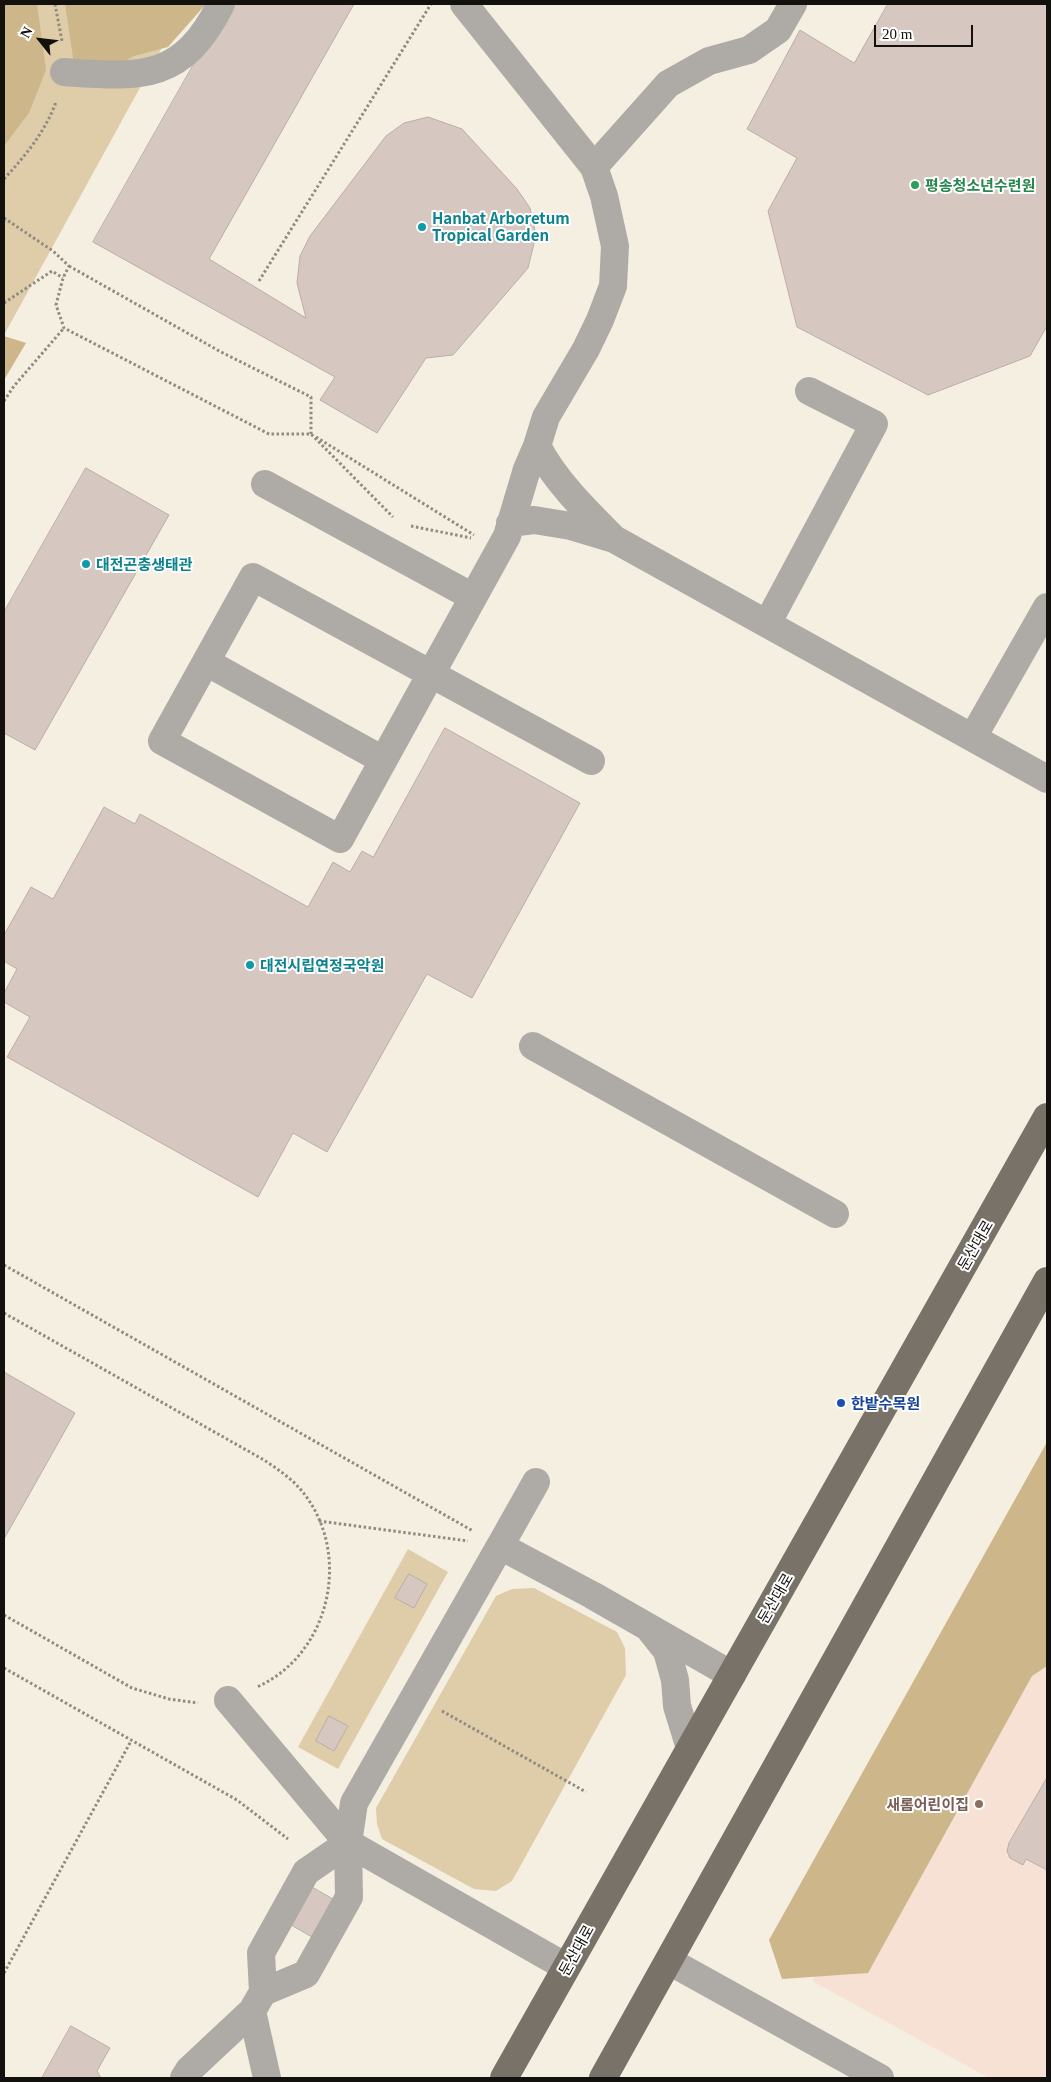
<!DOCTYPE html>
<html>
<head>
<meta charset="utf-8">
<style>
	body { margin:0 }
	#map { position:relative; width:1051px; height:2082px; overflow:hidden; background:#f5efe2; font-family:Georgia,serif }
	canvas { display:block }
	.frame { position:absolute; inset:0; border:5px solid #13110d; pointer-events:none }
	.north { position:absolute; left:15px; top:15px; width:50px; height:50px; -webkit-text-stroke:4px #fff; paint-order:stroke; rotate:299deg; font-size:14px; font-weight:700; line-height:20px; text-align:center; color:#13110d }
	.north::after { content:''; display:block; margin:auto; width:18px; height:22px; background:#13110d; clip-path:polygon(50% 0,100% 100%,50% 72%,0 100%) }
	.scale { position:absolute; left:874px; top:25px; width:99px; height:22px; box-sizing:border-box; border:2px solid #13110d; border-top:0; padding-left:6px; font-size:15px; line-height:18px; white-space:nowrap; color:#13110d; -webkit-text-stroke:4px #fff; paint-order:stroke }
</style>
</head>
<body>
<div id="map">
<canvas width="1051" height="2082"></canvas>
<div class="frame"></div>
<div class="north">N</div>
<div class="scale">20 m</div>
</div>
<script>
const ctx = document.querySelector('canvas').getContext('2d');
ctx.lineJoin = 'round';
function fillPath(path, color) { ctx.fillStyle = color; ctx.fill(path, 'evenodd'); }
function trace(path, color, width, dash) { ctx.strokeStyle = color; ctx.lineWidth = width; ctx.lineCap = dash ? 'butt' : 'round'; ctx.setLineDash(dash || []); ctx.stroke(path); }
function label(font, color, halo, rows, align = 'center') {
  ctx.font = font + ' Georgia,"Noto Sans KR",serif'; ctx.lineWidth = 4; ctx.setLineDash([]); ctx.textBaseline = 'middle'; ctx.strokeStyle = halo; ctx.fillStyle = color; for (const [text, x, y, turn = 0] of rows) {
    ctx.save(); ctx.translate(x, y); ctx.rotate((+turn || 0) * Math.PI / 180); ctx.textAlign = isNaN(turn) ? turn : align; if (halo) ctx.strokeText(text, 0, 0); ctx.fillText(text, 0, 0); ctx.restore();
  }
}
fillPath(new Path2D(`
	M1017 1611 1047 1627V2078H989L812 1981Z`), '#f7e1d4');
fillPath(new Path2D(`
	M4 4H186L4 335Z
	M408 1549 448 1572 338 1769 298 1747Z
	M534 1588 617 1632 625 1648 626 1675 512 1881 496 1891 474 1889 382 1839 377 1824 376 1808 496 1596 512 1589Z`), '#decda8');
fillPath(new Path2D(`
	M4 4H37L46 70 29 113 4 146Z
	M65 4H206L168 47 134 56 120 64H74Z
	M4 336 26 343 4 380Z
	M1047 1442V1666L1032 1676 868 1973 782 1979 769 1940Z`), '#cdb78a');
const building = new Path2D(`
	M228 4H354L209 259 306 318 297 283 300 256 310 236 386 136 404 123 428 117 462 129 517 189 530 208 536 235 528 268 453 355 426 358 377 433 320 400 335 377 93 242Z
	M888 4H1047V326L1030 356 928 395 797 327 768 211 797 158 747 129 800 30 854 63Z
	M86 468 169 515 35 750 4 733V612Z
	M445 728 580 803 472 998 427 974 327 1152 293 1133 258 1197 7 1057 30 1017 4 1002V993L17 969 4 961V935L31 887 53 899 104 807 135 824 140 814 308 907 333 862 350 872 362 851 373 857Z
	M4 1372 75 1413 4 1539Z
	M409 1574 427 1584 414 1608 395 1598Z
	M329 1716 348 1726 334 1751 316 1741Z
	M1047 1778V1870L1026 1859 1023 1865 1010 1858 1007 1851 1009 1843Z
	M312 1887 333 1899 312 1937 291 1925Z
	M71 2026 110 2048 97 2071 101 2078H42Z`);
fillPath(building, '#d6c8c0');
trace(building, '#bbada6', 1);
trace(new Path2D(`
	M55 4 62 41
	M4 179C26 155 45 132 56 102
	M4 218 53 251 69 266 63 278 56 305 64 328 269 434H311L393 517
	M69 266 221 352 311 397V434
	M259 281 431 4
	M4 303 52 271 63 278
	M4 401 14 386 64 328
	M316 437 474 535
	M411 526 471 538
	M4 1265 473 1531
	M4 1313 264 1460C279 1470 294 1480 305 1495 352 1557 329 1655 257 1687
	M319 1521 468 1541
	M4 1615 132 1688 169 1699 198 1703
	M4 1668 237 1800 288 1839
	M442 1711 586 1792
	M4 1973 131 1741`), '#8f8b82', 3, [2.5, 2.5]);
trace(new Path2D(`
	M464 4 594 167 604 196 615 246 613 286 600 320 586 349 546 417 537 446C556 482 585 510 614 539L1047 779
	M64 72C141 77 182 82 221 4
	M594 167 668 84 709 61 749 50 778 30 793 4
	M537 446 527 469 507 536 340 839 162 741 253 577 591 761
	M265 484 473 597
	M510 523 534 520 571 526 611 538
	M767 624 874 424 809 391
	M206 662 383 760
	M973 737 1047 607
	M533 1046 835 1214
	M536 1482 500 1546 592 1595 732 1675
	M651 1631 667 1651 675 1680 677 1706 690 1748
	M228 1700 348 1843 566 1967
	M669 1961 880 2078
	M263 1992 306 1974 349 1897 348 1843 354 1803 500 1546
	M252 2011 267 2078
	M184 2078 189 2070 252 2011 263 1992 261 1953 306 1872 348 1843`), '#aeaba6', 28);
trace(new Path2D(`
	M504 2078 1047 1117
	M603 2078 1047 1281`), '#787269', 28);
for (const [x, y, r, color] of [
	[915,185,5,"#2e9e5b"],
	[422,227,5,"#0f9aa8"],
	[86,564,5,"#0f9aa8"],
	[250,965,5,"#0f9aa8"],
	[841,1403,5,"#1a4fb4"],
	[979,1804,5,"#8d6e63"]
]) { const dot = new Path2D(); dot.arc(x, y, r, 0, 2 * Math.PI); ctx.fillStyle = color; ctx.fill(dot); trace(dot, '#fff', 2); }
label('bold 15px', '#27864d', '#fff', [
	["평송청소년수련원",925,185]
], 'left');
label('bold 15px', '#0d838f', '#fff', [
	["Hanbat Arboretum",432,218],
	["Tropical Garden",432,235],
	["대전곤충생태관",96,564],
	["대전시립연정국악원",260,965]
], 'left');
label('15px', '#13110d', '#fff', [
	["둔산대로",975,1245,-60],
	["둔산대로",775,1598,-60],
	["둔산대로",576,1950,-61]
]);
label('bold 15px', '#164399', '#fff', [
	["한밭수목원",851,1403]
], 'left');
label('bold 15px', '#785e54', '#fff', [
	["새롬어린이집",969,1804]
], 'right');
</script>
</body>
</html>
